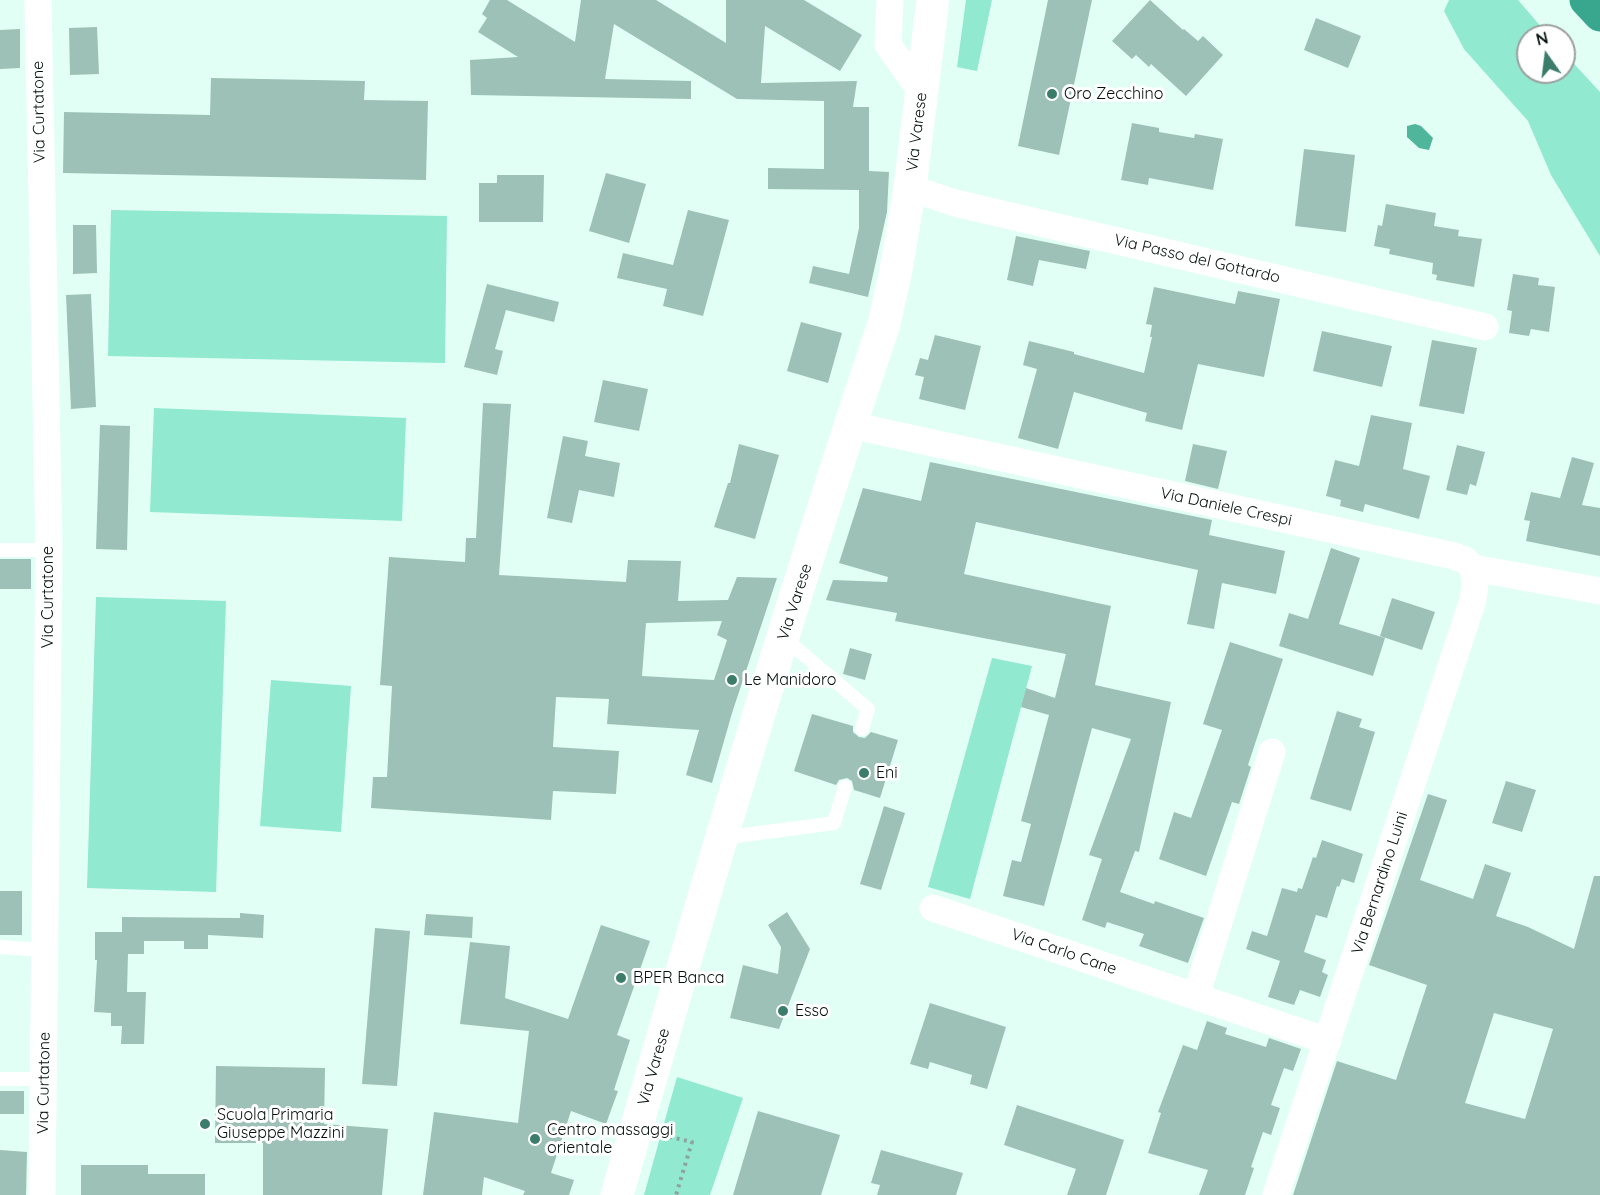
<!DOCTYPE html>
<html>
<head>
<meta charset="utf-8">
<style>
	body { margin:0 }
	#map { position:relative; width:1600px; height:1195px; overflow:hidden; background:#e1fff5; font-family:Quicksand,sans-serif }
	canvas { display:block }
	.north { position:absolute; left:1516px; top:24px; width:60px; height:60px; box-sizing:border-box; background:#fff; border:2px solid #9ba09f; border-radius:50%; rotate:346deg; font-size:16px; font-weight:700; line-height:24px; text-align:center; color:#05110e }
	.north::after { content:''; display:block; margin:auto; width:21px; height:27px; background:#3c7c6b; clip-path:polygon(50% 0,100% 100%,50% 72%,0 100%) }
</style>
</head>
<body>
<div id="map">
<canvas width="1600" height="1195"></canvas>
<div class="north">N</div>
</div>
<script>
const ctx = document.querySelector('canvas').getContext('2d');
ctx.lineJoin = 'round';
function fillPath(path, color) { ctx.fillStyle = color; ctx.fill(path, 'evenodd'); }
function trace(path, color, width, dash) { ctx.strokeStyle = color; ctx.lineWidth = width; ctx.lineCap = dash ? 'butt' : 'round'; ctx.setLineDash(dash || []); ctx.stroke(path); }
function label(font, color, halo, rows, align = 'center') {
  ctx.font = font + ' Quicksand,sans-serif'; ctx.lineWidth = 6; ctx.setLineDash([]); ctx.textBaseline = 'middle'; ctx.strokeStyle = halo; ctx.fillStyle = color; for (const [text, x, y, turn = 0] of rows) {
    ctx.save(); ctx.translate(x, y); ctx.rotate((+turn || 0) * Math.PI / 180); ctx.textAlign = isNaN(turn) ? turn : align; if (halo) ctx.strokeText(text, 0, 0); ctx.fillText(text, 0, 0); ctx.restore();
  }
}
fillPath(new Path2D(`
	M966 0H992L977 71 957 67Z
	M1449 0H1518L1549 36H1528V72H1564V53L1600 92V256L1551 175 1528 121 1464 49 1444 11Z
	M111 210 447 216 445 363 108 356Z
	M154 408 406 418 402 521 150 512Z
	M96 597 226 601 216 892 87 888Z
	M992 658 1032 666 970 899 928 887Z
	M271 680 351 686 341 832 260 826Z
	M677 1077 743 1098 710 1195H644Z`), '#91e9d0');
fillPath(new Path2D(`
	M1415 124 1421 126 1433 138 1429 150 1419 148 1407 137V126Z`), '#4fb69c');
fillPath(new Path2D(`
	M490 0H507L575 42 581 0H656L726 43V0H804L862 35 840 71 765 26 761 83 857 81 853 107H869V171L889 172 887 212 868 297 809 283 813 266 849 274 859 228V190L768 189V168L824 169V101L737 99 614 24 605 79 691 81V99L471 95 470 60 518 57 478 32 487 18 482 14Z
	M1048 0H1092L1059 155 1018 146Z
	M1150 0 1183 30 1184 29 1198 41 1203 36 1223 55 1186 96 1151 64 1149 67 1136 55 1132 59 1112 41Z
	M1316 18 1361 36 1348 68 1304 50Z
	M97 27 99 74 70 75 69 28Z
	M20 29V68L0 69V30Z
	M211 78 365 81 364 100 428 101 426 180 63 173 64 112 210 115Z
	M1132 123 1159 128V132L1194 138 1195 134 1223 139 1213 190 1149 178 1148 185 1121 180Z
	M1304 149 1355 155 1346 232 1295 226Z
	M606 173 646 184 629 243 589 231Z
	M497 175H544L543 222H479V183H497Z
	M1386 204 1436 213 1434 226 1459 230 1458 236 1482 239 1474 287 1436 280 1437 275 1432 274 1433 263 1389 254 1390 249 1374 246 1378 225 1382 226Z
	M688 210 729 220 703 316 663 306 667 289 617 278 623 253 673 265Z
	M73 225H96L97 273 73 274Z
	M1016 236 1090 251 1086 269 1039 260 1033 286 1007 280Z
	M1513 274 1539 278 1538 285 1555 287 1549 332 1531 329 1529 336 1509 333 1512 311 1507 310Z
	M487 284 559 302 554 322 506 310 495 349 503 351 497 375 464 367Z
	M1154 287 1235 304 1238 291 1280 299 1264 377 1198 364 1182 430 1145 421 1147 413 1074 392 1058 449 1018 438 1037 369 1023 365 1029 341 1074 352V354L1144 373 1152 337H1150L1152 325 1146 324Z
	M91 294 96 407 71 409 66 295Z
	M801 322 842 333 828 383 787 371Z
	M1322 331 1392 346 1382 387 1313 371Z
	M935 335 981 346 965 410 919 399 924 377 915 375 920 358 928 360Z
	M1432 340 1477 348 1464 414 1419 406Z
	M603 380 648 389 639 431 594 422Z
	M483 403 511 404 499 575 626 582 628 560 681 561 678 601 728 600 737 577 777 578 732 713 712 783 686 775 699 730 607 724 609 699 556 697 553 747 619 751 616 794 553 791 551 820 371 808 373 777H387L392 686 380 685 389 557 465 562 466 538H476ZM722 621 717 635 727 640 714 680 642 676 646 623Z
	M1371 415 1412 423 1403 469 1430 476 1419 519 1365 504 1363 512 1340 506 1341 500 1326 496 1335 460 1359 466Z
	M100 425 130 426 127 550 96 549Z
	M563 436 588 441 585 456 620 463 614 497 579 490 572 523 547 518Z
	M739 444 779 455 755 539 714 527 728 483H730Z
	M1193 444 1227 451 1218 489 1185 481Z
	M1457 445 1485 452 1476 486 1470 484 1467 495 1446 490Z
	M1572 457 1594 463 1582 505 1600 508V556L1526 541 1530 521 1524 520 1531 492 1560 498Z
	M930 462 1212 520 1209 535 1285 551 1276 594 1222 583 1214 629 1187 624 1198 570 976 522 964 574 1111 606 1095 685 1171 702 1139 852 1135 851 1120 892 1154 904 1155 901 1204 918 1188 963 1139 946 1144 934 1107 922 1105 928 1082 920 1102 859 1089 855 1131 739 1092 728 1044 906 1003 896 1012 860 1021 862 1031 824 1021 821 1049 715 1021 707 1026 688 1055 698 1066 654 895 621 897 613 826 600 833 580 887 582 888 577 839 563 863 488 921 501Z
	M1331 548 1360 558 1339 624 1385 638 1373 676 1279 646 1289 613 1308 619Z
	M0 559H31V589H0Z
	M1392 598 1435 612 1422 650 1380 636Z
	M1230 642 1283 659 1248 765 1251 767 1239 804 1232 802 1206 876 1159 859 1174 812 1191 818 1222 730 1203 724Z
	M850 648 872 654 865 680 843 674Z
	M1337 711 1362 719 1359 727 1375 732 1351 811 1310 799Z
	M812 714 853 726V732L859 737 865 738 871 732 898 740 880 798 854 790 852 781 847 778 839 780 836 785 794 771Z
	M1506 781 1536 790 1522 832 1492 823Z
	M1428 794 1447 800 1420 880 1473 899 1485 864 1511 873 1496 916 1528 927 1574 949 1594 876H1600V1195H1293L1337 1061 1396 1080 1427 985 1369 965ZM1494 1013 1553 1029 1525 1119 1465 1103Z
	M884 806 905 813 881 890 860 884Z
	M1322 840 1363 854 1354 883 1342 879 1339 887 1337 886 1327 918 1316 915 1304 952 1326 960 1322 972 1328 975 1320 997 1300 990 1294 1005 1268 997 1280 961 1246 949 1252 931 1267 936 1282 888 1297 892 1298 888 1302 889 1313 857 1316 858Z
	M0 891H22V935H0Z
	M787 912 810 949 779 1029 730 1018 743 965 778 974 781 947 768 925Z
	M240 913 264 915 263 938 208 935V949H184V941H144V954H128L127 992H146L144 1044H121L122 1026H111V1013L94 1012 97 960H95V932H122V917L240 918Z
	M426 914 473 917 472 938 424 935Z
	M601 925 650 941 617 1035 630 1040 614 1090 618 1091 606 1124 571 1111 551 1173 574 1180 569 1195H523L525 1191 484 1177 482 1195H423L434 1112 518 1123 529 1031 460 1024 470 942 510 946 505 998 568 1019Z
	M375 928 410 931 397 1086 362 1084Z
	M930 1003 1006 1027 987 1089 970 1084 972 1075 930 1062 928 1069 910 1064Z
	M1207 1021 1227 1028 1225 1034 1266 1047 1269 1038 1301 1049 1293 1071 1284 1068 1271 1105 1280 1108 1271 1135 1263 1132 1251 1167 1254 1168 1245 1195H1199L1208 1170 1148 1153 1161 1113 1158 1112 1183 1045 1197 1050Z
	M216 1066 325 1068 324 1124 388 1129 382 1195H263V1143H215Z
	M0 1091H24V1114H0Z
	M1017 1105 1124 1140 1106 1195H1067L1076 1169 1004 1145Z
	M758 1111 840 1135 821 1195H733Z
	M0 1150 27 1152 26 1195H0Z
	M881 1150 963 1173 956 1195H877L880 1185 871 1183Z
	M81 1165H148V1174H205V1195H81Z`), '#9dc1b6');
trace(new Path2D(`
	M662 1135 692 1142 676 1195`), '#8da49d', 4, [3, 4.5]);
trace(new Path2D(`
	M0 550H49
	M784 638 868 709 862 729
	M722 838 834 823 845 787
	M0 947 45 950
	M0 1079H44`), '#fff', 14);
trace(new Path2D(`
	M38 0 49 550 42 1195
	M890 0 888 45 921 91
	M910 188 955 203 1485 327
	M850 425 1454 556 1465 560 1473 568 1600 591
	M933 908 1328 1041
	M1196 996 1272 752
	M1276 1195 1473 600 1475 584 1473 568`), '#fff', 27);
trace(new Path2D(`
	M617 1195C701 903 787 612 884 324L895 275 910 188 933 0`), '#fff', 33);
trace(new Path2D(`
	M1586 0 1600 15`), '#38a78d', 33);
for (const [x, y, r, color] of [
	[1052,94,6,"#3c7c6b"],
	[732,680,6,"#3c7c6b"],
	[864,773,6,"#3c7c6b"],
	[621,978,6,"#3c7c6b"],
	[783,1011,6,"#3c7c6b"],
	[205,1124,6,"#3c7c6b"],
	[535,1139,6,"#3c7c6b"]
]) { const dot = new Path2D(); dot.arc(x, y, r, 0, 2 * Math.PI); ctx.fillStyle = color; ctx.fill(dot); trace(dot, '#fff', 2); }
label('16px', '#05110e', '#fff', [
	["Oro Zecchino",1064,94],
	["Le Manidoro",744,680],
	["Eni",876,773],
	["BPER Banca",633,978],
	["Esso",795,1011],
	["Scuola Primaria",217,1115],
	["Giuseppe Mazzini",217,1133],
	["Centro massaggi",547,1130],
	["orientale",547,1148]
], 'left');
label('16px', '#05110e', '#fff', [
	["Via Curtatone",39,112,-91],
	["Via Varese",917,132,-83],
	["Via Passo del Gottardo",1197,259,13],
	["Via Daniele Crespi",1226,507,12],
	["Via Curtatone",48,597,-90],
	["Via Varese",795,602,-72],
	["Via Bernardino Luini",1380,883,-72],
	["Via Carlo Cane",1064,952,19],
	["Via Varese",654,1067,-74],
	["Via Curtatone",44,1083,-89]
]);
</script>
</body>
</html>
